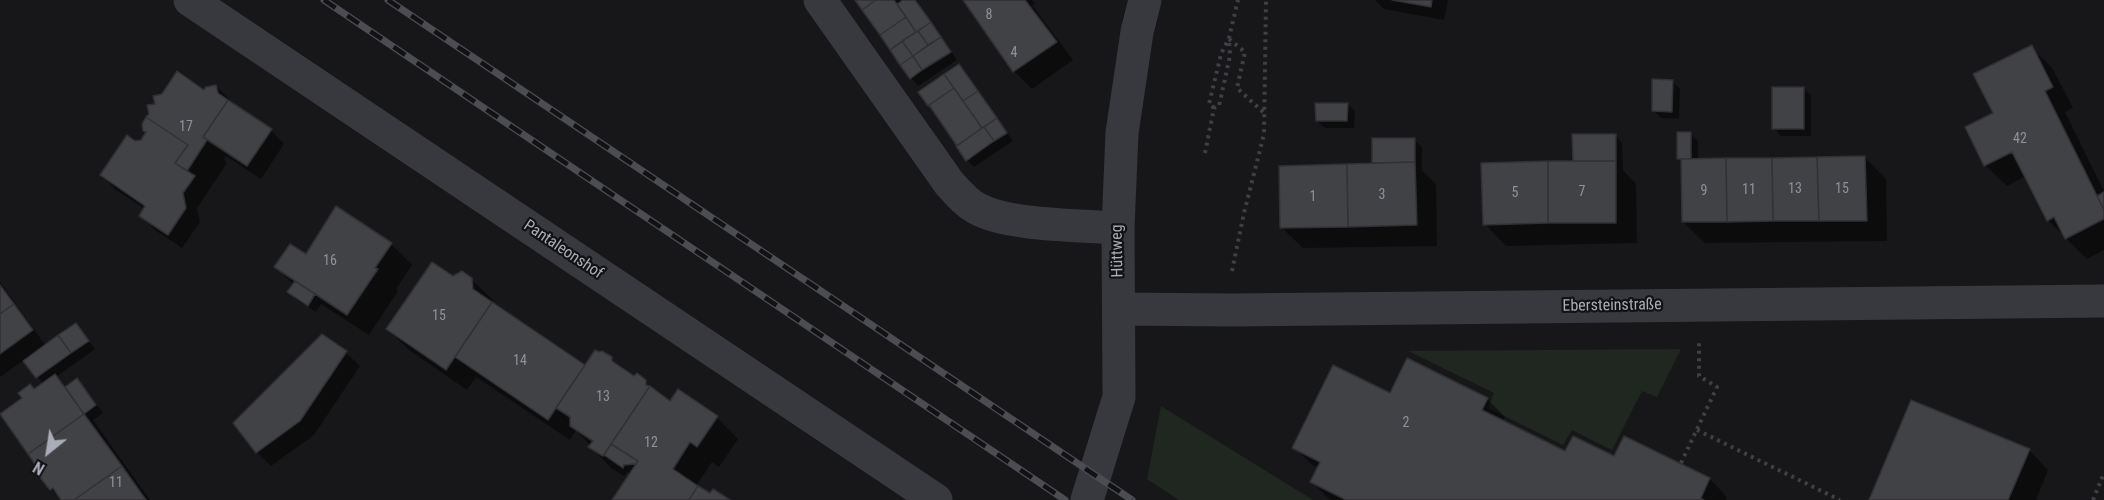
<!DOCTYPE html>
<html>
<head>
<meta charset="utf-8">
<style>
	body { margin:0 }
	#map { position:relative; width:2104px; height:500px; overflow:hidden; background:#171719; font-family:"Roboto Condensed",sans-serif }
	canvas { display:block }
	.north { position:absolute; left:18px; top:422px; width:60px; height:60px; -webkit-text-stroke:4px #121214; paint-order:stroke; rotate:210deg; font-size:16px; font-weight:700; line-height:24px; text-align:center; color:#a9adb8 }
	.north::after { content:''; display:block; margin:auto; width:21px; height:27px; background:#a9adb8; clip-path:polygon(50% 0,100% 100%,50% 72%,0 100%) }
</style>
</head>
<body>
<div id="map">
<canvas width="2104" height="500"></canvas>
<div class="north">N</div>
</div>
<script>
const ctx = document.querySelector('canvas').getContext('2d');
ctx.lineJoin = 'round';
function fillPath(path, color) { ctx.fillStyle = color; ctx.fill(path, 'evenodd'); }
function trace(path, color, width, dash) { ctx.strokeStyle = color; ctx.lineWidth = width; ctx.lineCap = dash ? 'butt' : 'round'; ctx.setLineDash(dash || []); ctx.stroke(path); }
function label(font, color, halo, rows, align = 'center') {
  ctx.font = font + ' "Roboto Condensed",sans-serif'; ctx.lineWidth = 4.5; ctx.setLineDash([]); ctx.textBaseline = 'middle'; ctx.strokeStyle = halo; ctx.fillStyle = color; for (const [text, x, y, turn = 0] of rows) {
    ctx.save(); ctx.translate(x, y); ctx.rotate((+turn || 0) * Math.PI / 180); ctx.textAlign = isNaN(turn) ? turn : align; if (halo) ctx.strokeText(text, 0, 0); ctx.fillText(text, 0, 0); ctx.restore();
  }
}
fillPath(new Path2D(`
	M1681 349 1657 397 1642 391 1612 450 1572 430 1563 445 1488 408 1494 393 1408 351Z
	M1161 406 1313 500H1179L1147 479Z`), '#1f2720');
fillPath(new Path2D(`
	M857 0H916L957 60 918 86 911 78Z
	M965 0H1032L1035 4 1032 5 1073 60 1032 89 1014 71Z
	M1375 0H1448L1444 20 1384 9Z
	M2031 47 2052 68 2073 108 2065 112 2104 191V250L2087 259 2048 220 2026 176 2007 186 1985 165 1995 113Z
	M958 66 966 73 1013 141 974 167 967 160Z
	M1672 81 1680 89 1679 119 1661 118 1653 110Z
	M216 86 237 107 271 130 284 144 261 179 226 156 224 159 227 163 197 208 200 222 182 248 155 230 141 216 145 209 115 189 102 175 135 142 142 141 205 92Z
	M1803 88 1811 96V136H1781L1774 128Z
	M1348 104 1355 112 1354 128H1325L1317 121Z
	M1690 134 1698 141V160L1865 158 1886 179 1887 241 1705 243 1683 222 1682 162 1679 159Z
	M1615 135 1622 143 1623 170 1636 184 1637 243 1506 246 1485 224 1577 163Z
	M1414 140 1422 147V171L1436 184 1437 246 1303 248 1281 227 1375 165 1373 162Z
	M391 244 412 265 396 289 398 291 369 335 321 304 316 312 297 300 289 292 294 285 276 267 306 256Z
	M452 278 471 279 493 300V305L585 367 611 359 622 370 634 377 645 381 660 396 671 403 679 391 717 418 738 439 719 467 712 462 696 486 710 496 727 500H614L631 474 627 472 624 476 611 468 576 430 570 440 476 377 467 390 409 350 388 329Z
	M0 282 46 346 75 325 95 349 56 377 67 388 77 380 84 388 103 413 93 420 150 500H61L51 489 44 473 35 391 44 384 24 360 0 377Z
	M322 336 346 353 360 366 314 435 271 466 257 452Z
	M1391 395 1487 399 1505 417 1502 422 1566 453 1615 458 1710 479 1727 497 1726 500H1330L1312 482 1319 468 1312 465 1294 447Z
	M2029 450 2048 470 2036 500H1870Z`), '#0007');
const building = new Path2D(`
	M855 0H876L862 10Z
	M876 0H894L906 17 880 35 862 10Z
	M903 0H915L931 22 916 32 897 4Z
	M963 0H1025L1057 42 1013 72Z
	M1392 0H1432L1431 7Z
	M906 17 916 32 890 50 880 35Z
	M931 22 941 37 928 45 918 31Z
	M918 31 928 45 913 56 902 41Z
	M941 37 951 52 922 70 913 56Z
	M902 41 913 56 900 65 890 50Z
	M2032 45 2053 87 2045 91 2104 210V219L2065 239 2054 217 2047 221 2012 152 1984 166 1965 127 1993 113 1973 74Z
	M913 56 922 70 910 79 900 65Z
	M959 64 978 91 963 101 944 74Z
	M177 71 204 90 206 87 216 85 218 93 228 100 203 137 207 140 187 171 175 163 188 145 146 117 149 114 147 105 155 104 153 96 162 94Z
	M944 74 954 88 928 106 918 92Z
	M1652 79 1673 80 1672 112 1652 111Z
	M1772 87H1804V129H1772Z
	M954 88 982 128 957 146 929 105Z
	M978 91 997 118 982 128 963 101Z
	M228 100 272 129 247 166 203 137Z
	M1315 103H1348L1347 121H1316Z
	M146 117 188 145 175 163 195 176 183 193 186 208 168 235 139 216 145 206 100 175 127 135 135 141 141 140 146 132 143 131 142 124Z
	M997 118 1007 133 994 141 984 127Z
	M984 127 994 141 966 161 956 146Z
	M1677 132H1691V159H1677Z
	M1572 134H1616V161H1573Z
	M1372 138H1415V162L1372 163Z
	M1865 156 1867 221H1819L1817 157Z
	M1817 157 1819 221H1773L1772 158Z
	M1726 158H1772L1773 221 1727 222Z
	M1726 158 1727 222H1682L1681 159Z
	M1548 161V223L1483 225 1481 163Z
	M1548 161H1616V223H1548Z
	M1415 162 1417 225 1348 227 1347 164Z
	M1347 164 1348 227 1280 228 1279 166Z
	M2104 192V210L2097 196Z
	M336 206 392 243 375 268 378 269 347 315 274 267 290 244 306 254Z
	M432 262 453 276 462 271 472 278 473 289 492 302 446 370 386 329Z
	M295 281 315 294 308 306 287 292Z
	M0 285 14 304 0 314Z
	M492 302 585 365 548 420 455 357Z
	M14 304 33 330 0 354V314Z
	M76 323 89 341 71 353 58 335Z
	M322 334 347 351 300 421 256 453 233 423Z
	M58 335 71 353 36 378 23 361Z
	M595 350 599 352 602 351 612 357V361L634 376 637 373 646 380V385L650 386 603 456 588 447 593 441 570 426V417L556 408Z
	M1407 358 1488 398 1482 410 1565 451 1573 436 1614 456 1624 436 1710 478 1701 498 1704 500H1346L1310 482 1320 462 1292 448 1333 365 1390 393Z
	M55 374 84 414 28 454 0 414 22 398 18 393 30 384 34 389Z
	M77 378 96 405 84 414 65 387Z
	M650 386 670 401 678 389 718 416 697 447 690 442 673 469 698 486 689 500H612L638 461 611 444Z
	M1911 400 2030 449 2008 500H1869Z
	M84 414 122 466 74 500H61L53 488 50 490 38 475 41 473 28 454Z
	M611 444 638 461 636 464 624 465 623 468 604 455Z
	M122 466 146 500H74Z
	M698 486 710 493 713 489 730 500H689Z`);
fillPath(building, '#414246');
trace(building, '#313135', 1.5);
trace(new Path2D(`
	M1229 39 1245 52 1237 88 1264 113
	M1214 108 1209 104 1221 54 1229 38 1238 0
	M1205 153 1214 108 1219 106 1230 56 1229 38
	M1232 271 1244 213 1264 134 1266 0
	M1697 430 1840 500
	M1681 463 1717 387 1699 376V342
	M2093 500 2104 473`), '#3e4045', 4, [3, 4.5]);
trace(new Path2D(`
	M190 0 936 500
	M820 0 949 183C957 192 965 202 976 208 1007 226 1080 225 1118 228
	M1119 309 1232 310 2104 301
	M1087 500 1119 397 1118 228 1122 133 1137 32 1145 0`), '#38393e', 33);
const rail = new Path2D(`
	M324 0 1065 500
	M388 0 1132 500`);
trace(rail, '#4b4d53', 7);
trace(rail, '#121214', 4.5, [14]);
label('14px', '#8f929c', null, [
	["8",989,15],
	["4",1014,53],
	["17",186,127],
	["42",2020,139],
	["13",1795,189],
	["15",1842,189],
	["11",1749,190],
	["9",1704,191],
	["7",1582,192],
	["5",1515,193],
	["3",1382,195],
	["1",1313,197],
	["16",330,261],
	["15",439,316],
	["14",520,361],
	["13",603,397],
	["2",1406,423],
	["12",651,443],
	["11",116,483]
]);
label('16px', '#a9adb8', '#121214', [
	["Pantaleonshof",563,250,34],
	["Hüttweg",1118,251,-91],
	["Ebersteinstraße",1612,306,-1]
]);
</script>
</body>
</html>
